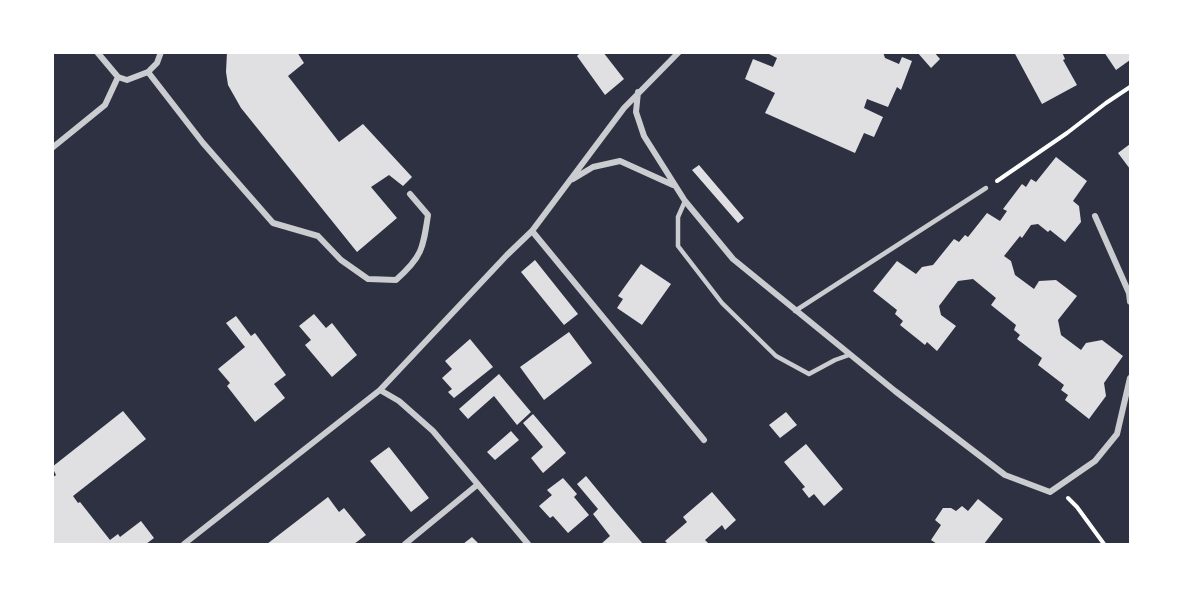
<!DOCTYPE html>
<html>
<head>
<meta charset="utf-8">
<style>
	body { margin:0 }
	#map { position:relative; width:1183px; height:597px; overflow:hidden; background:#2d3142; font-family:Mulish,sans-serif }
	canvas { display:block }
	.frame { position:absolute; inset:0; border:54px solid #fff; pointer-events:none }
</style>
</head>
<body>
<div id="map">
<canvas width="1183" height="597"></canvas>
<div class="frame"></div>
</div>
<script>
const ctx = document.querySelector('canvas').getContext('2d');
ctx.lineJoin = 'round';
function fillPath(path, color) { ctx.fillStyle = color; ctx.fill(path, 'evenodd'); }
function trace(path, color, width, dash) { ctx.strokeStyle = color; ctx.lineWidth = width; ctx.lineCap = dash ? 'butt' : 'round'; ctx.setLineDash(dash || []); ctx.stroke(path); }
fillPath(new Path2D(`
	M227 52H297L304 63 288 76 339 142 363 124 412 177 403 186 389 175 371 187 397 218 357 252 241 108 228 85 226 72Z
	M581 52H603L624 79 605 95 577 56Z
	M765 52H883L885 58 899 64 902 57 912 61 901 90 897 87 888 107 867 99 864 108 883 117 874 137 864 133 855 153 765 113 775 93 745 79 753 59 773 67 777 58Z
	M917 52H934L940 59 931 68Z
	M1014 52H1062L1065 59 1063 60 1077 85 1042 104Z
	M1104 52H1130V60L1116 70Z
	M1130 144V169L1118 153Z
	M1056 157 1087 181 1073 201 1079 206 1081 222 1065 242 1050 230 1048 232 1038 224 1031 225 1022 238 1020 236 1004 256 1011 261 1015 275 1034 289 1039 281 1056 280 1077 296 1058 320 1061 335 1081 350 1086 343 1102 340 1123 356 1104 383 1106 396 1089 419 1065 400 1068 395 1061 390 1064 385 1038 365 1042 358 1017 339 1020 335 1014 330 1016 325 991 305 996 298 973 279 958 281 939 306 941 315 956 326 937 351 927 342 925 345 900 325 903 321 895 314 897 310 873 291 897 261 916 274 922 267 933 265 954 239 959 242 965 235 968 237 987 213 1000 221 1007 211 1003 209 1022 184 1026 187 1031 179 1036 182Z
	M699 165 744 218 738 223 692 170Z
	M535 260 578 314 564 325 521 272Z
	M641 264 671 284 642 325 617 308 623 299 618 296Z
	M314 314 326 328 332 323 357 355 332 377 305 345 311 340 299 326Z
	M236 316 251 336 255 333 286 375 274 384 285 398 255 422 227 386 230 383 218 369 245 347 226 323Z
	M569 332 592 363 544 400 520 367Z
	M470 339 493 367 454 398 448 392 452 389 442 378 452 369 445 361Z
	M499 374 531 412 517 425 494 396 468 419 459 409Z
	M123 411 146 439 73 496 78 503 80 502 110 540 118 534 120 537 141 521 154 538 146 544H52V478L56 475 52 467Z
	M786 412 797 425 780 438 769 425Z
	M533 414 566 453 543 473 531 458 543 447 523 423Z
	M511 431 519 440 495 460 487 452Z
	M806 444 843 489 824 506 814 494 809 498 802 489 805 487 784 462Z
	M389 447 429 498 411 512 370 461Z
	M586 476 614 510 643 544H601L610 536 593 514 598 509 577 484Z
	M563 478 577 494 574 497 589 515 568 533 553 516 550 518 539 506 552 495 547 490Z
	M712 492 736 520 725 530 722 525 705 540 709 544H668L665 541 687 522 683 517Z
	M328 497 339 512 344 508 366 535 354 544H267Z
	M978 499 1003 519 984 544H937L931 540 941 525 935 520 943 508H951L956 511 962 506 968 511Z
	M472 537 479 544H463Z`), '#e0e0e3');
trace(new Path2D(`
	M997 181 1067 133 1106 103 1130 87
	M1068 498 1077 507 1104 544`), '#fff', 4);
trace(new Path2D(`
	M685 201 678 217V246L722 303 776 356 809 374 835 360 849 355
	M795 311 986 188`), '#caccd0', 4.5);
trace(new Path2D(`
	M148 72 157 63 161 52
	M118 77 127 80 148 72 203 143 273 223 318 236 341 260 368 279 396 280C422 257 423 249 428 215L410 194
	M638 92 636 112 644 136 685 201 733 259 895 391 1005 475 1050 492 1095 461 1117 434 1130 378
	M52 148 105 105 118 77 97 52
	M573 179 593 167 620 161 673 185
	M1095 216 1129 293 1130 302
	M532 231 704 440
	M380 390 399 401 433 431 528 544
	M184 544 380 390 507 255 532 231 624 108 679 52
	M405 544 477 485`), '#caccd0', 6);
</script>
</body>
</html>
